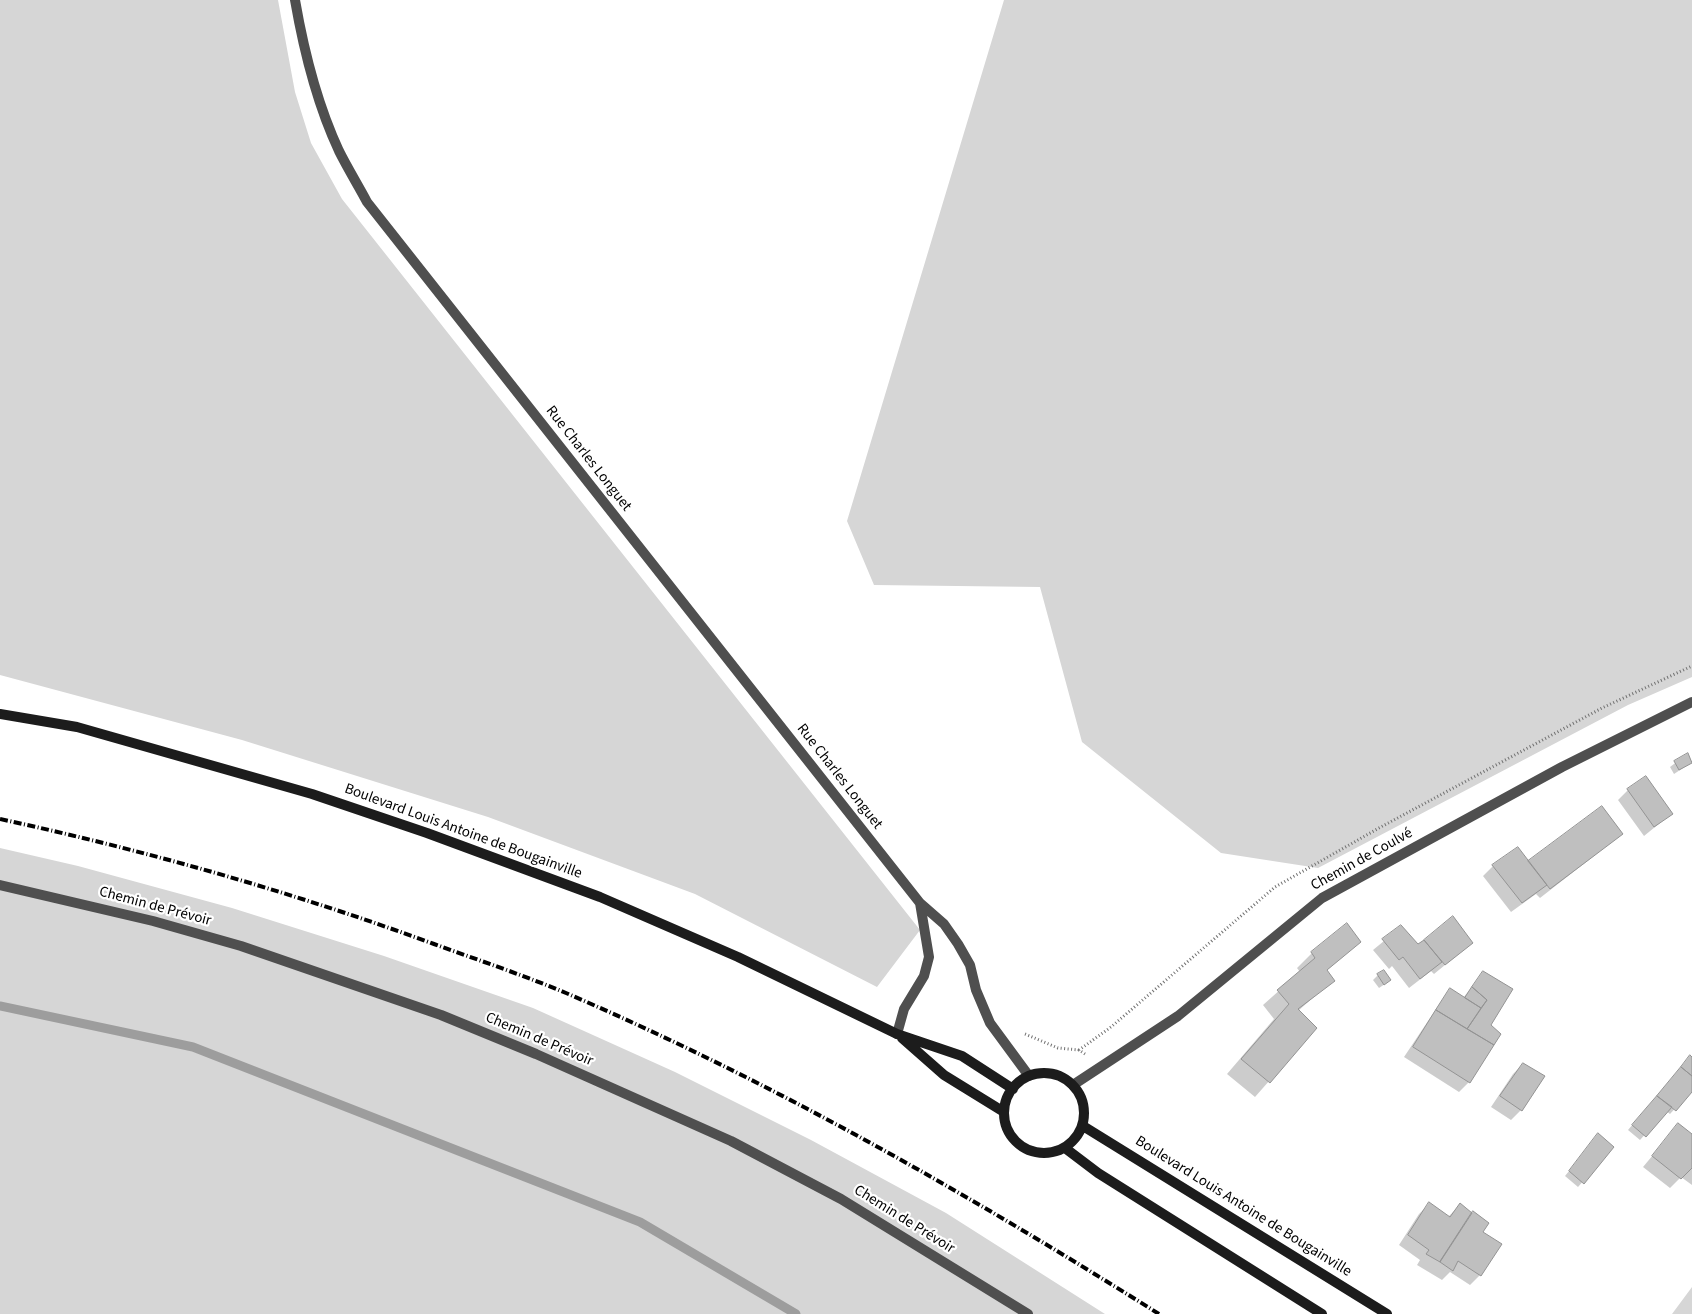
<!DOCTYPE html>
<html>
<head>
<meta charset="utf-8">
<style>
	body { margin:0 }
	canvas { display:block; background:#fff }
</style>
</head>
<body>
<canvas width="1692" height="1314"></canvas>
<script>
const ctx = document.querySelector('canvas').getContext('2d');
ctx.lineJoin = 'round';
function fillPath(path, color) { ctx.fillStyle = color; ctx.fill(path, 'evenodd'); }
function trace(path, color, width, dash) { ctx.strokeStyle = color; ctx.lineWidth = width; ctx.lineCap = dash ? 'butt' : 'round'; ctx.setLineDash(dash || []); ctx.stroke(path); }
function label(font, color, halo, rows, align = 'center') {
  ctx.font = font + ' "Source Sans 3",sans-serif'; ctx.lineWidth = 4.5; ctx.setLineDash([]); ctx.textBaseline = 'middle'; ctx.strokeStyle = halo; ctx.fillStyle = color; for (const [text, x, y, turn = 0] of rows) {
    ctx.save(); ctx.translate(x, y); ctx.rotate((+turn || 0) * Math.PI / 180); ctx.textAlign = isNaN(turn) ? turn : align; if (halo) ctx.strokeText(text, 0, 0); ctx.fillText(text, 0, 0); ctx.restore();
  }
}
fillPath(new Path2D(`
	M0 0H278L295 92 311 143 342 199 920 930 877 987 695 894 488 817 242 740 0 675Z
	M1004 0H1692V677L1628 705 1318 868 1221 853 1082 742 1040 587 874 585 847 521Z
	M0 848 78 866 232 908 384 956 533 1008 675 1072 811 1140 946 1213 1105 1314H0Z
	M1692 1287V1314H1672Z`), '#d6d6d6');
fillPath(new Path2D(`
	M1687 754 1692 762 1674 774 1670 767Z
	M1628 790 1671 814 1644 836 1618 800Z
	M1622 834 1540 898 1536 894 1511 912 1483 876 1493 866 1528 862Z
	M1453 918 1472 943 1434 974 1431 971 1409 988 1392 966 1389 969 1373 950 1401 927 1418 946Z
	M1359 942 1326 971 1333 980 1298 1011 1315 1029 1255 1097 1227 1074 1274 1019 1263 1005 1300 972 1297 968 1312 953Z
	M1483 973 1511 989 1489 1026 1469 1082 1459 1092 1404 1057 1446 994 1450 989 1463 998Z
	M1378 975 1385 984 1379 988 1373 980Z
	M1692 1058V1090L1670 1114 1666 1111 1640 1140 1628 1130 1686 1061Z
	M1523 1064 1544 1077 1521 1110 1511 1120 1491 1107 1513 1074Z
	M1678 1125 1692 1136V1185L1681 1177 1670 1188 1643 1167Z
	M1594 1140 1613 1147 1578 1187 1565 1176Z
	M1429 1204 1448 1217 1460 1205 1481 1233 1500 1245 1480 1275 1470 1285 1450 1272 1442 1280 1417 1265 1420 1260 1399 1245 1419 1214Z`), '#0003');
trace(new Path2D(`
	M0 1006 193 1047 640 1222 796 1314`), '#9d9d9d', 9);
const building = new Path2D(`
	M1688 753 1692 763 1679 770 1674 761Z
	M1646 776 1673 814 1654 827 1627 789Z
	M1602 806 1623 834 1550 889 1528 861Z
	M1518 847 1547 885 1522 903 1492 865Z
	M1453 916 1473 943 1445 965 1424 940Z
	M1347 923 1361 942 1327 970 1335 981 1298 1009 1317 1028 1270 1083 1241 1059 1289 1004 1277 990 1315 958 1311 952Z
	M1401 925 1418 944 1424 940 1442 962 1420 979 1403 957 1399 960 1382 939Z
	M1384 970 1391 980 1384 985 1377 974Z
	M1483 971 1513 989 1491 1025 1501 1034 1494 1045 1467 1029 1487 1000 1472 987Z
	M1472 987 1487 1000 1481 1008 1465 998Z
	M1450 988 1481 1008 1467 1029 1436 1010Z
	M1436 1010 1494 1045 1470 1083 1413 1047Z
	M1690 1055 1692 1057V1076L1681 1067Z
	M1523 1063 1545 1076 1522 1111 1500 1096Z
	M1681 1067 1692 1076V1092L1676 1111 1657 1096Z
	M1657 1096 1672 1107 1646 1137 1632 1125Z
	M1678 1123 1692 1134V1168L1681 1179 1652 1156Z
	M1598 1133 1614 1147 1584 1184 1569 1171Z
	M1429 1202 1450 1217 1460 1203 1472 1213 1440 1262 1426 1254 1429 1250 1408 1235Z
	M1473 1211 1489 1223 1483 1232 1502 1244 1481 1276 1458 1261 1453 1271 1440 1262Z`);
fillPath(building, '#bfbfbf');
trace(building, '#939393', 1);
trace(new Path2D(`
	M1025 1034 1058 1048 1079 1050
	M1085 1054 1079 1050 1111 1027 1275 887 1379 828 1602 708 1692 666`), '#717171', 3, [1, 2.5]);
trace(new Path2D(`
	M0 885 153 921 241 946 441 1015 536 1054 731 1141 841 1199 1028 1314
	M1073 1085 1178 1016 1322 898 1562 767 1692 702`), '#4f4f4f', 10);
trace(new Path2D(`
	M295 0C304 52 317 104 339 151 348 169 358 185 367 202L920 903 944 924 958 944 970 965 976 990 990 1023 1029 1076
	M897 1034 904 1009 924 976 929 957 920 903`), '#4f4f4f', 10);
trace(new Path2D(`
	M0 714 77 727 312 794 427 833 600 897 738 957 897 1034 962 1056 1013 1089
	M902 1038 944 1075 1004 1112
	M1004 1113a40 40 0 1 1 80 0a40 40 0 1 1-80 0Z
	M1083 1126 1387 1314
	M1065 1148 1098 1173 1322 1314`), '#1c1c1c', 10);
trace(new Path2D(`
	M0 819C148 851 292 892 434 944 478 960 523 975 566 993 773 1082 968 1194 1159 1314`), '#000', 4, [8, 2.5, 1, 2.5]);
label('15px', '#000', '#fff', [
	["Rue Charles Longuet",588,459,52],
	["Rue Charles Longuet",839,777,52],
	["Boulevard Louis Antoine de Bougainville",463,832,20],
	["Chemin de Coulvé",1362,860,-29],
	["Chemin de Prévoir",155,907,15],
	["Chemin de Prévoir",539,1040,23],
	["Boulevard Louis Antoine de Bougainville",1243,1207,32],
	["Chemin de Prévoir",904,1220,32]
]);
</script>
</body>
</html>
